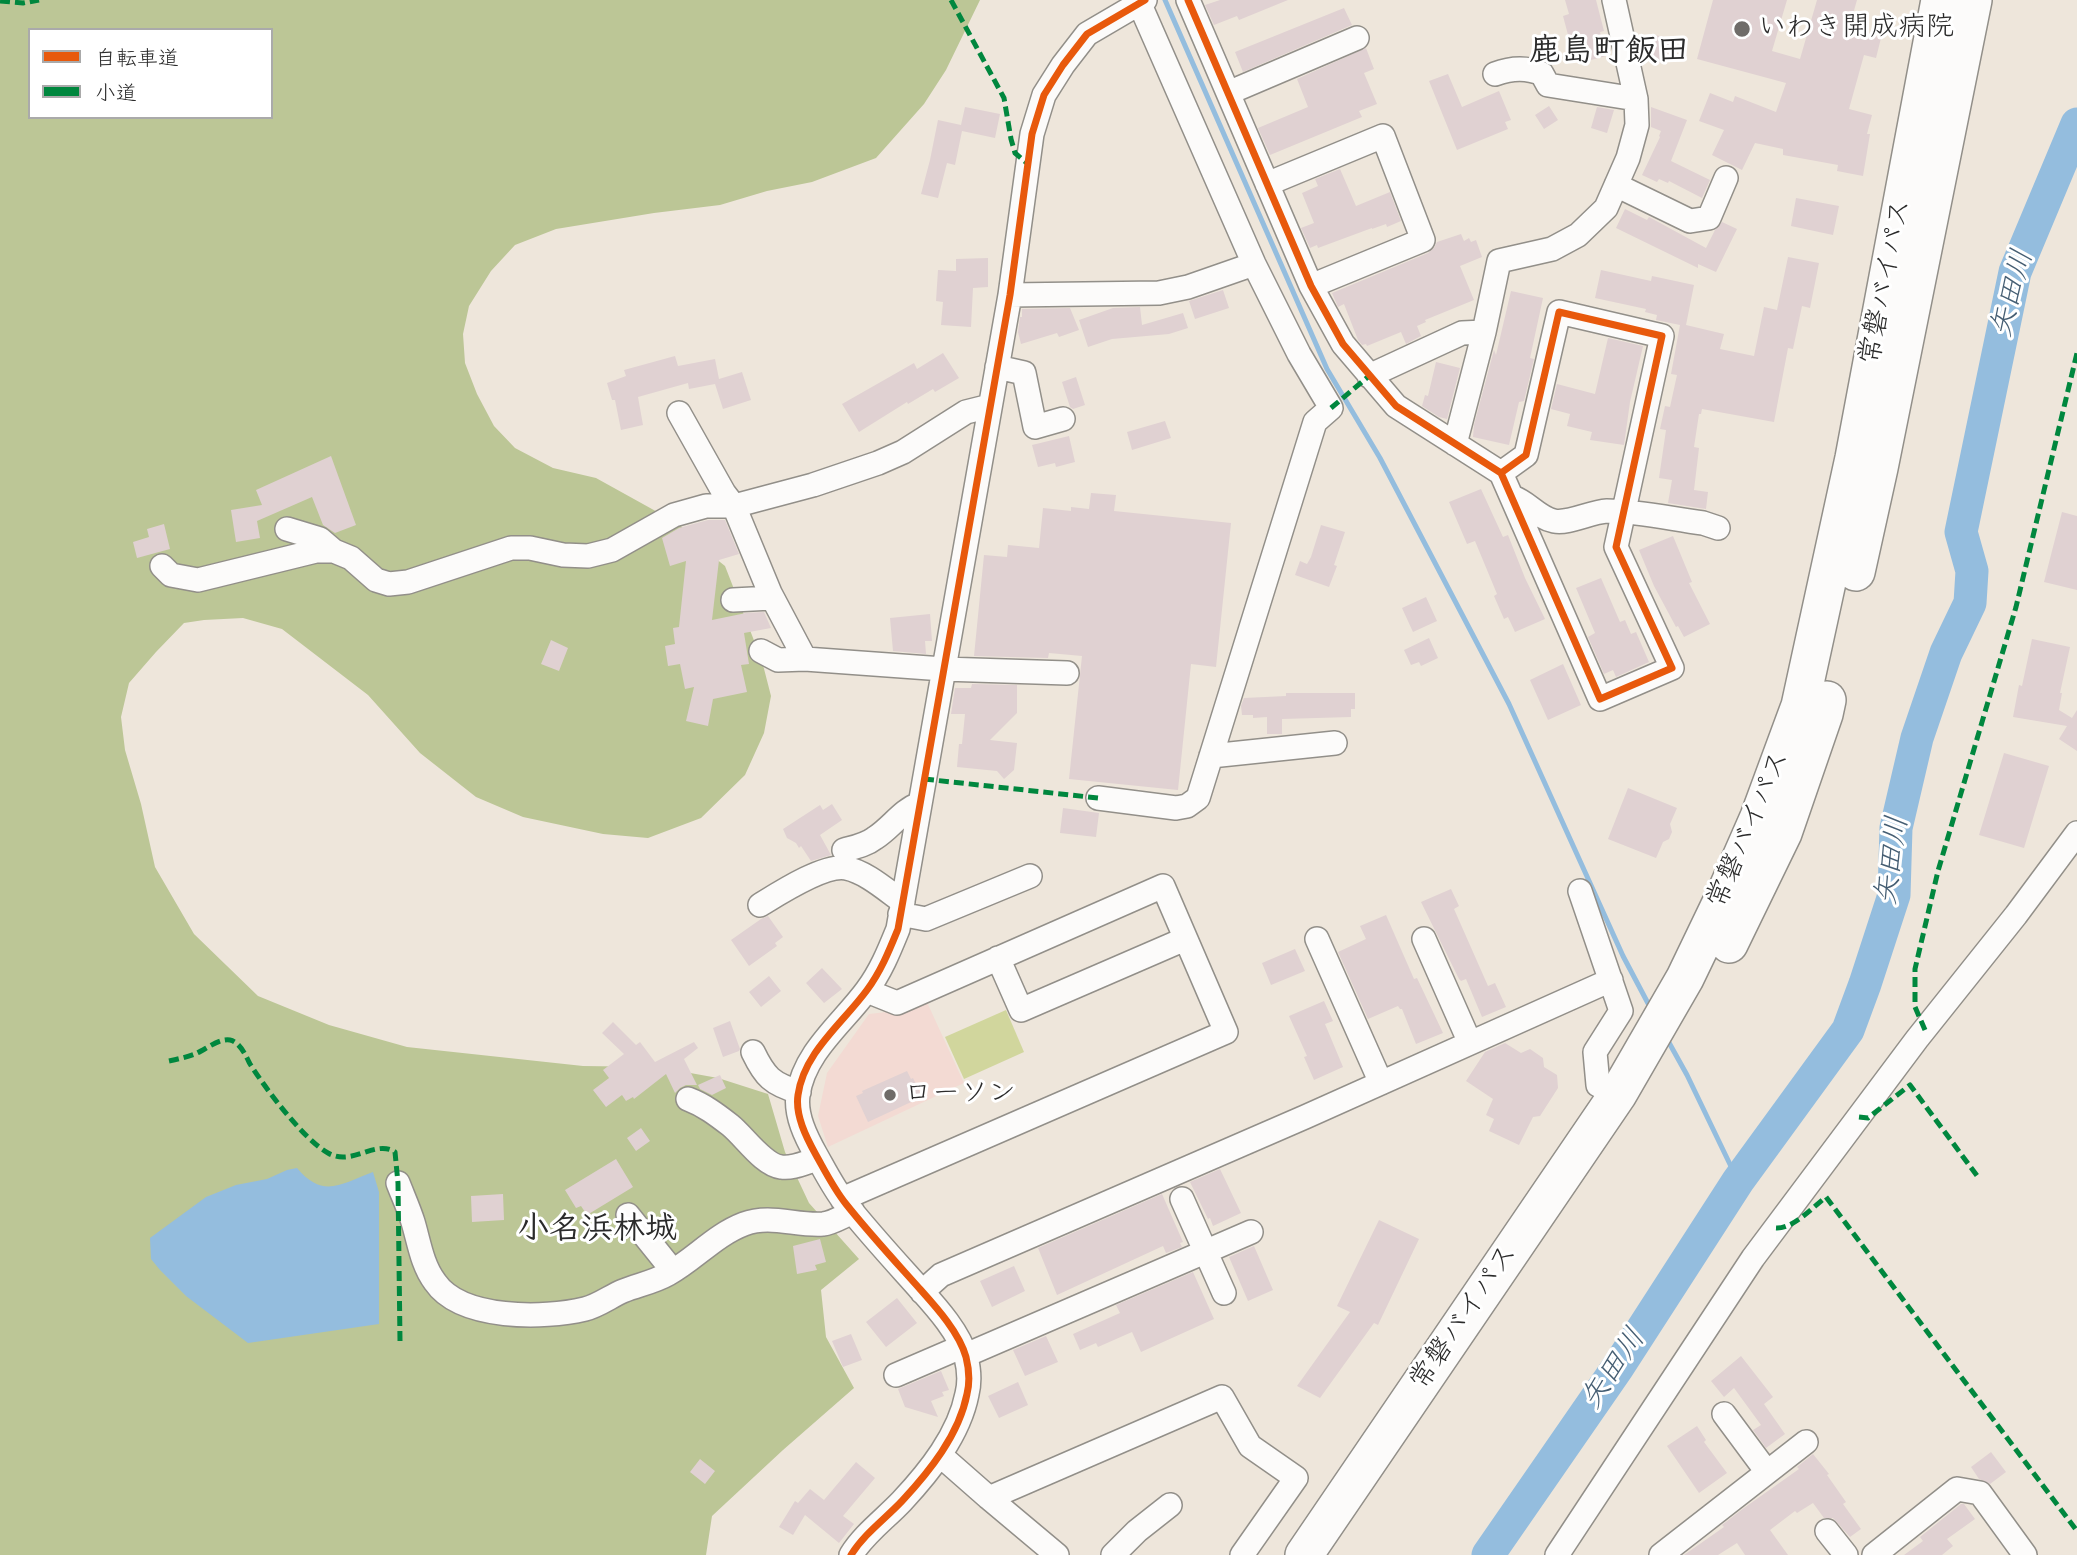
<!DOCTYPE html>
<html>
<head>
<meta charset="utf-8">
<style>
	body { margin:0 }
	#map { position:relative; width:2077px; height:1555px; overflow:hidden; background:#eee6db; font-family:Mynerve,"Klee One",sans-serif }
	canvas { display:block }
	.legend { position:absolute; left:28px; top:28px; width:245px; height:91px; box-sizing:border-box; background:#fff; border:2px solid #aaa; margin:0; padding:9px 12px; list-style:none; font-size:21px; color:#2b2b2b }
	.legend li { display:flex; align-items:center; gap:14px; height:35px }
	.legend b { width:35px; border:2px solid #aaa }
</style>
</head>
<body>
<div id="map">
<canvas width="2077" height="1555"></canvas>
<ul class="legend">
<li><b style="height:9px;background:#e8590c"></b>自転車道</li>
<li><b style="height:9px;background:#00873e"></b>小道</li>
</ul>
</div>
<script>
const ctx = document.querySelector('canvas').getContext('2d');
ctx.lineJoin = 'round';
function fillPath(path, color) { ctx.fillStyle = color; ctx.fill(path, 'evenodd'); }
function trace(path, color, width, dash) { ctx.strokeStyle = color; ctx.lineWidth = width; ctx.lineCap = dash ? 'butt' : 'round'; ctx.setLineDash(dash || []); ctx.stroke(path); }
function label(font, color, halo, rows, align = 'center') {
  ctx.font = font + ' Mynerve,"Klee One",sans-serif'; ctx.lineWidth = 6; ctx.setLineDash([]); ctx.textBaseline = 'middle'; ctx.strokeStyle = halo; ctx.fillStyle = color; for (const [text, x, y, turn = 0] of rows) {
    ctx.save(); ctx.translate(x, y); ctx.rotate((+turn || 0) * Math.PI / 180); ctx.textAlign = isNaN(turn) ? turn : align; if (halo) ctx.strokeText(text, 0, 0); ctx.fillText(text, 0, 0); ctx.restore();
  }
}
fillPath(new Path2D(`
	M926 1000 964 1083 828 1147 818 1116 827 1073 869 1014 895 1011Z`), '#f3dad3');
fillPath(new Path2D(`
	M1006 1010 1024 1052 964 1079 945 1037Z`), '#d1d69d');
fillPath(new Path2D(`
	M4 0H980L946 70 924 104 876 158 812 182 767 191 720 205 654 213 556 229 515 245 491 271 469 306 463 334 465 363 477 394 494 426 515 448 553 468 596 478 679 524 700 546 725 566 762 661 771 696 764 733 745 775 701 818 648 838 603 834 523 817 476 797 420 753 368 695 282 629 243 618 204 620 184 623 156 652 129 683 121 717 125 750 141 804 155 867 194 934 258 996 329 1025 407 1047 583 1066 657 1067 718 1078 768 1094 785 1152 809 1203 859 1259 821 1290 826 1337 854 1388 783 1450 712 1516 706 1555H0V1ZM30 30H271V117H30Z`), '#bcc696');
fillPath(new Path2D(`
	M297 1168C323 1199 341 1184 373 1172L379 1192V1324L248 1343 186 1296 160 1270 151 1259 150 1238 206 1197 236 1185 267 1179 287 1170Z`), '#94bdde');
trace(new Path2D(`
	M1165 0 1327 369 1380 458 1509 704 1623 956 1651 1009
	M1667 1039 1687 1075 1738 1181`), '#94bdde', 5);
trace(new Path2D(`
	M1488 1555 1618 1367 1738 1181 1848 1030 1865 984 1894 895 1896 828 1917 738 1946 653 1970 603 1972 571 1961 532 2015 272 2077 124`), '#94bdde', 33);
fillPath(new Path2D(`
	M1220 0H1288L1239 20 1237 16 1214 25 1205 5Z
	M1565 0H1596L1604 31 1600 32 1606 56 1591 60 1590 57 1575 61 1563 16 1569 14Z
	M1713 0H1787L1772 51 1800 59 1817 0H1857L1849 28 1881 38 1876 58 1864 55 1849 109 1872 115 1867 134H1870L1863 176 1837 171 1838 165 1783 155V149L1755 143 1742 170 1712 155 1724 130 1699 121 1710 93 1733 102 1735 96 1776 112 1786 83 1697 59Z
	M1344 8 1352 25 1243 72 1235 52Z
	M1650 34 1673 39 1664 64 1643 59Z
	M1366 48 1374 69 1364 73 1377 104 1359 111 1362 117 1270 155 1258 128 1308 107 1297 79Z
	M1448 74 1462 107 1499 91 1511 120 1505 122 1508 129 1457 150 1429 81Z
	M1549 106 1558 120 1544 129 1535 115Z
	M965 107 1000 114 995 138 962 131 955 165 947 163 938 198 921 194 930 160 938 120 961 125Z
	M1597 107 1614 110 1607 133 1591 128Z
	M1651 107 1687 120 1671 161 1710 180 1702 198 1669 181 1668 183 1659 179 1657 182 1642 175 1660 137 1659 136 1661 131 1651 127Z
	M1340 169 1356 206 1390 192 1401 221 1387 227 1386 224 1372 229V228L1318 248 1317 245 1310 248 1301 228 1314 223 1302 193 1318 186 1315 179Z
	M1796 198 1839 206 1833 235 1791 226Z
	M1625 209 1647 220 1649 217 1706 248 1715 230 1722 222 1737 229 1716 272 1698 264V268L1616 228Z
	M1461 234 1464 241 1469 238 1471 242 1476 240 1482 257 1460 266 1474 300 1425 320 1426 322 1417 326 1421 336 1406 344 1401 332 1367 346 1366 344 1362 345 1358 340 1344 304 1338 307 1332 293 1428 253 1434 248 1437 242Z
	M1788 257 1819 263 1810 308 1802 306 1793 349 1788 348 1774 422 1702 409 1701 414H1699L1694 447 1699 448 1694 490 1708 492 1706 509 1668 503 1672 480 1659 478 1666 430 1660 429 1665 406 1670 407 1677 375 1671 374 1680 325 1656 320 1657 315 1645 312 1646 309 1595 298 1601 270 1651 281 1652 276 1694 285 1686 325 1724 334 1720 349 1754 356 1764 307 1777 310Z
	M988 258V287L973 288 971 327 941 325 943 302 936 301 938 270 956 271V259Z
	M1223 290 1229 308 1195 319 1189 301Z
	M1511 291 1543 298 1530 358 1534 359 1524 401 1519 402 1509 445 1473 437 1474 425 1494 350 1496 355Z
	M1140 307 1142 325 1183 313 1188 328 1169 334 1112 339 1088 347 1079 320 1113 308Z
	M1070 308 1079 330 1059 337 1057 333 1021 344 1018 332 1020 317H1022V309Z
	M1608 338 1643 346 1630 402 1624 445 1590 440 1592 432 1567 426 1570 414 1551 409 1557 384 1595 394Z
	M943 353 959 378 935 392 933 389 908 404 907 402 859 432 842 404 914 363 917 369Z
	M675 356 678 366 715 359 719 379 742 372 751 400 723 409 715 384 689 389 688 383 638 397 643 425 621 430 615 400H612L607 383 626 376 624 370Z
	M1436 362 1460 368 1447 419 1439 417 1422 406 1425 395 1428 396Z
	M1076 377 1085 405 1073 409 1070 407 1062 382Z
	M1165 421 1171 438 1132 450 1127 432Z
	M1069 436 1075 462 1056 467 1055 463 1038 467 1032 445Z
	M331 456 356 525 335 533 323 525 312 497 257 521 260 538 236 542 231 510 262 505 256 490Z
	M1481 489 1503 537 1508 535 1525 578 1545 619 1515 632 1508 617 1504 619 1494 596 1497 594 1475 541 1467 544 1449 502Z
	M1091 493 1116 495 1114 511 1231 523 1216 667 1191 664 1178 790 1069 779 1082 656 1049 653 1048 658 974 656 984 555 1007 557 1008 545 1039 548 1043 508 1071 511V507L1089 509Z
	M2062 512 2077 516V590L2044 582Z
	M708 520H725L739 554 719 560 712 620 746 613 764 612 771 628 744 633 749 664 741 665 747 692 713 699 708 726 686 721 694 687 685 689 680 664 668 666 665 646 675 644 673 628 679 627 686 561 670 566 662 538 679 528Z
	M164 524 170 549 137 558 133 542 149 537 147 529Z
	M1321 525 1345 532 1334 565 1337 566 1329 587 1295 575 1300 561 1307 564 1311 557Z
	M1673 536 1692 582 1689 583 1710 624 1684 637 1678 626 1676 627 1654 586 1639 550Z
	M1601 578 1620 622 1625 620 1631 634 1636 632 1649 662 1616 677 1613 670 1604 674 1588 637 1595 633 1576 588Z
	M1426 597 1437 621 1413 632 1402 608Z
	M930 614 932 641H925L926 654 893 651 890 618Z
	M1429 638 1438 658 1421 666 1419 662 1411 665 1404 650Z
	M2032 639 2070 647 2060 693H2062L2059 710 2072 718 2077 710V751L2059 739 2067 726 2013 717 2019 685 2022 686Z
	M551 640 568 648 559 671 541 664Z
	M1563 664 1581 705 1548 720 1530 680Z
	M972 684 1017 685V713L990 740 1017 743 1014 770 1004 779 997 771 957 767 959 744H962L965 714H951L955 688H971Z
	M1286 693H1355V709H1351V717L1282 719V734H1267V717L1253 718V715H1242L1241 706 1244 698 1286 696Z
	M2004 753 2049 766 2024 848 1979 835Z
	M1628 788 1677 808 1670 824 1672 832 1669 839 1663 842 1656 858 1608 839Z
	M832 804 842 820 820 835 831 855 811 861 801 846 799 848 796 843 787 838 783 829 820 805 823 810Z
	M1063 808 1099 813 1096 837 1060 833Z
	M1451 889 1459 906 1454 909 1488 986 1495 983 1506 1007 1482 1017 1466 979 1461 981 1459 979 1421 902Z
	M1386 915 1414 979 1417 978 1443 1033 1416 1044 1402 1009H1400L1398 1006 1368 1019 1338 952 1366 939 1360 926Z
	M768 916 783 937 775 943 777 946 749 966 731 940 761 919Z
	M1295 949 1305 971 1271 985 1262 963Z
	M822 968 842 989 824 1003 806 983Z
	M769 976 781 991 761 1007 749 992Z
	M1324 1001 1333 1021 1325 1024 1343 1067 1314 1080 1304 1057 1307 1056 1289 1016Z
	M730 1021 740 1049 739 1051 723 1057 713 1028Z
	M613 1022 636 1045 640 1042 655 1062 694 1042 698 1048 684 1059 697 1085H686L680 1088 675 1093 666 1074 634 1099 633 1097 626 1101 622 1095 606 1107 593 1090 609 1078 603 1070 624 1054 602 1033Z
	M1505 1043 1521 1053 1530 1049 1543 1058 1544 1067 1557 1075 1558 1088 1540 1116 1533 1117 1519 1145 1489 1131 1494 1119 1486 1115 1493 1099 1466 1081 1485 1052Z
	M907 1071 911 1079 913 1078 922 1097 868 1122 856 1096 863 1093 862 1091Z
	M720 1075 726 1088 712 1095 700 1089 698 1085Z
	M641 1128 650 1141 636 1151 627 1138Z
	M616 1159 633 1187 587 1215 581 1206 576 1208 565 1190Z
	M1220 1169 1241 1213 1213 1226 1210 1218 1208 1219 1190 1182Z
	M503 1194 504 1220 472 1222 471 1196Z
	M1162 1194 1183 1242 1180 1243 1182 1247 1166 1253 1163 1246 1057 1295 1038 1248Z
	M1379 1220 1419 1239 1378 1325 1374 1323 1320 1398 1297 1386 1350 1312 1337 1306Z
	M820 1239 826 1262 815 1265 817 1270 797 1274 793 1246Z
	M1254 1246 1273 1290 1248 1301 1229 1257Z
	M1014 1266 1025 1291 992 1307 980 1281Z
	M1193 1272 1214 1319 1141 1352 1132 1332 1098 1347 1096 1343 1080 1350 1073 1334 1120 1313 1116 1305Z
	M897 1298 917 1323 886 1347 866 1322Z
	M851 1334 862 1360 843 1367 832 1341Z
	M1046 1336 1058 1362 1025 1376 1013 1350Z
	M1741 1356 1773 1397 1764 1404 1785 1434 1766 1448 1753 1430 1761 1425 1734 1388 1724 1397 1711 1381Z
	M941 1371 949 1390 942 1392 944 1396 931 1401 938 1417 905 1407 898 1389Z
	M1018 1382 1028 1405 999 1418 988 1396Z
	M1697 1426 1706 1440 1704 1442 1727 1473 1699 1493 1667 1446Z
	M1991 1452 2006 1472 1990 1484 1979 1479 1971 1467Z
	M1813 1454 1829 1474 1827 1475 1846 1502 1843 1504 1861 1529 1850 1537 1833 1518H1824L1813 1503 1797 1513 1795 1511 1770 1530 1788 1555H1745L1737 1543 1718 1555H1684L1724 1527 1722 1525 1744 1508 1799 1469 1797 1467Z
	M700 1459 715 1471 705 1484 690 1472Z
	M856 1462 875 1478 843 1516 854 1524 839 1543 805 1515 793 1535 779 1527 795 1501 798 1503 810 1489 824 1500Z
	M1961 1504H1964L1975 1519 1947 1539 1953 1546 1942 1555H1904L1923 1541 1920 1537Z`), '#e0d1d2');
const minor = new Path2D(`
	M1188 0 1311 286 1343 344 1396 406 1501 473 1600 699 1672 668 1616 547 1662 336 1559 312 1526 455 1501 473
	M1495 74C1511 68 1527 67 1542 74L1548 85 1636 99
	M1228 93 1357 38
	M1267 184 1383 136 1423 240 1311 286
	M1616 185 1690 221 1709 218 1726 178
	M1010 295 1159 293 1188 287 1254 264
	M997 367 1024 373 1035 427 1063 419
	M1369 376 1462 333 1484 332
	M679 413 724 493 734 506 770 593 805 659 943 669 1067 673
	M1455 444 1484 332 1499 261 1552 249 1578 235 1606 208 1628 158 1637 125 1636 99 1614 0
	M1512 497C1528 502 1538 518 1554 521 1569 524 1590 512 1607 511 1638 511 1672 519 1703 523L1718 528
	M287 529 320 539 334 551
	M162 566 171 575 198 580 316 551H334L351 558 376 580 389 584 408 582 511 548H530L563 555 588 556 612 550 674 515 706 506H734L813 485 878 463 903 452 966 412 990 406
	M733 600 772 598
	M761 651 778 660 805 659
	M1211 756 1335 743
	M1098 798 1176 808 1187 806 1198 798 1315 422 1331 408 1299 354 1254 264 1138 0
	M844 850C855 847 866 845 875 838 891 828 902 810 919 804
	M1580 891 1621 1011 1595 1052 1598 1085 1618 1094
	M760 905C778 894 824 864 846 868 866 872 886 890 903 902
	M900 914 926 919 1030 876
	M1317 939 1381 1083
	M1424 939 1470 1043
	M998 958 1021 1010 1185 939
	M753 1052C765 1077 772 1084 799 1092
	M688 1099C704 1105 717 1115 730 1125 744 1136 763 1165 781 1167 793 1169 806 1162 818 1159
	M398 1183C403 1196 409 1209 413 1222 419 1242 422 1265 435 1282 461 1320 544 1319 585 1309 598 1306 611 1296 623 1291 638 1285 654 1282 668 1274 695 1259 715 1235 744 1224 770 1214 796 1226 823 1224 833 1223 843 1216 853 1212
	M842 1199 1226 1032 1163 886 897 1003 867 991
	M1182 1199 1224 1293
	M628 1215 673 1271
	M922 1292 941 1275 1305 1117 1611 980
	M966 1355 1251 1232
	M896 1375 961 1347
	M1724 1414 1767 1472
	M940 1455 989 1498 1057 1555
	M989 1498 1222 1397 1250 1446 1296 1478 1242 1555
	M1827 1531 1846 1555
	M851 1555C864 1534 885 1519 902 1501 929 1472 959 1435 967 1394 970 1382 969 1369 966 1357 959 1332 936 1307 919 1288 894 1260 869 1233 846 1204 834 1189 825 1171 816 1155 806 1137 795 1115 798 1095 804 1052 843 1023 867 990 881 971 889 951 898 929L1010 295 1032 134 1044 95 1063 65 1087 34 1145 0
	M1113 1555 1137 1531 1170 1505
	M1557 1555 1753 1258 1917 1039 2016 915 2077 833
	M1661 1555 1806 1442
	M1874 1555 1957 1489 1980 1493 2025 1555`);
const trunk = new Path2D(`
	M1856 572 1879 468 1973 0
	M1729 944 1783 833 1824 714 1827 700
	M1304 1555 1618 1094 1685 978 1723 899 1759 817 1800 706 1854 458 1940 0`);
trace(minor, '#928f89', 26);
trace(trunk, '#928f89', 40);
trace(minor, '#fcfbfa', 23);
trace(trunk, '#fcfbfa', 37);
trace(new Path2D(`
	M951 0 1004 98 1011 139 1015 153 1028 164
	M0 1 23 3 39 0
	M1331 408 1369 376
	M924 779 1098 798
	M1925 1030 1915 1007V969L1938 871 2016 607 2077 353
	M169 1061C178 1059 187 1057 195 1054 205 1050 219 1038 230 1040 240 1042 246 1056 250 1064 266 1089 303 1139 328 1153 352 1167 375 1139 395 1152L398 1183 400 1341
	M1859 1117 1868 1118 1910 1085 1978 1177
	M1776 1228C1793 1229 1813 1207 1826 1197L2077 1531`), '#00873e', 5, [10, 5]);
trace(new Path2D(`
	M1188 0 1311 286 1343 344 1396 406 1501 473 1600 699 1672 668 1616 547 1662 336 1559 312 1526 455 1501 473
	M851 1555C864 1534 885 1519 902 1501 929 1472 959 1435 967 1394 970 1382 969 1369 966 1357 959 1332 936 1307 919 1288 894 1260 869 1233 846 1204 834 1189 825 1171 816 1155 806 1137 795 1115 798 1095 804 1052 843 1023 867 990 881 971 889 951 898 929L1010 295 1032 134 1044 95 1063 65 1087 34 1145 0`), '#e8590c', 7);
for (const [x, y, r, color] of [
	[1742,29,9,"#6f6c69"],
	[890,1095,7,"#6f6c69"]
]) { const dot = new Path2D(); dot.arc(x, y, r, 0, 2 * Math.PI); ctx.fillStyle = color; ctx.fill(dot); trace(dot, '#fff', 2.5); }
label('28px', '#2b2b2b', '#fff', [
	["いわき開成病院",1758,29],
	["ローソン",904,1095]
], 'left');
label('28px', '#2b2b2b', '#fff', [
	["常磐バイパス",1887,282,-79],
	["常磐バイパス",1750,830,-67],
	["常磐バイパス",1465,1318,-56]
]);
label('italic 30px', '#455e73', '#fff', [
	["矢田川",2014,294,-75],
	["矢田川",1894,861,-82],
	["矢田川",1615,1370,-56]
]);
label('bold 32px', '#2b2b2b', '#fff', [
	["鹿島町飯田",1609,53],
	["小名浜林城",597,1231]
]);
</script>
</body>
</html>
